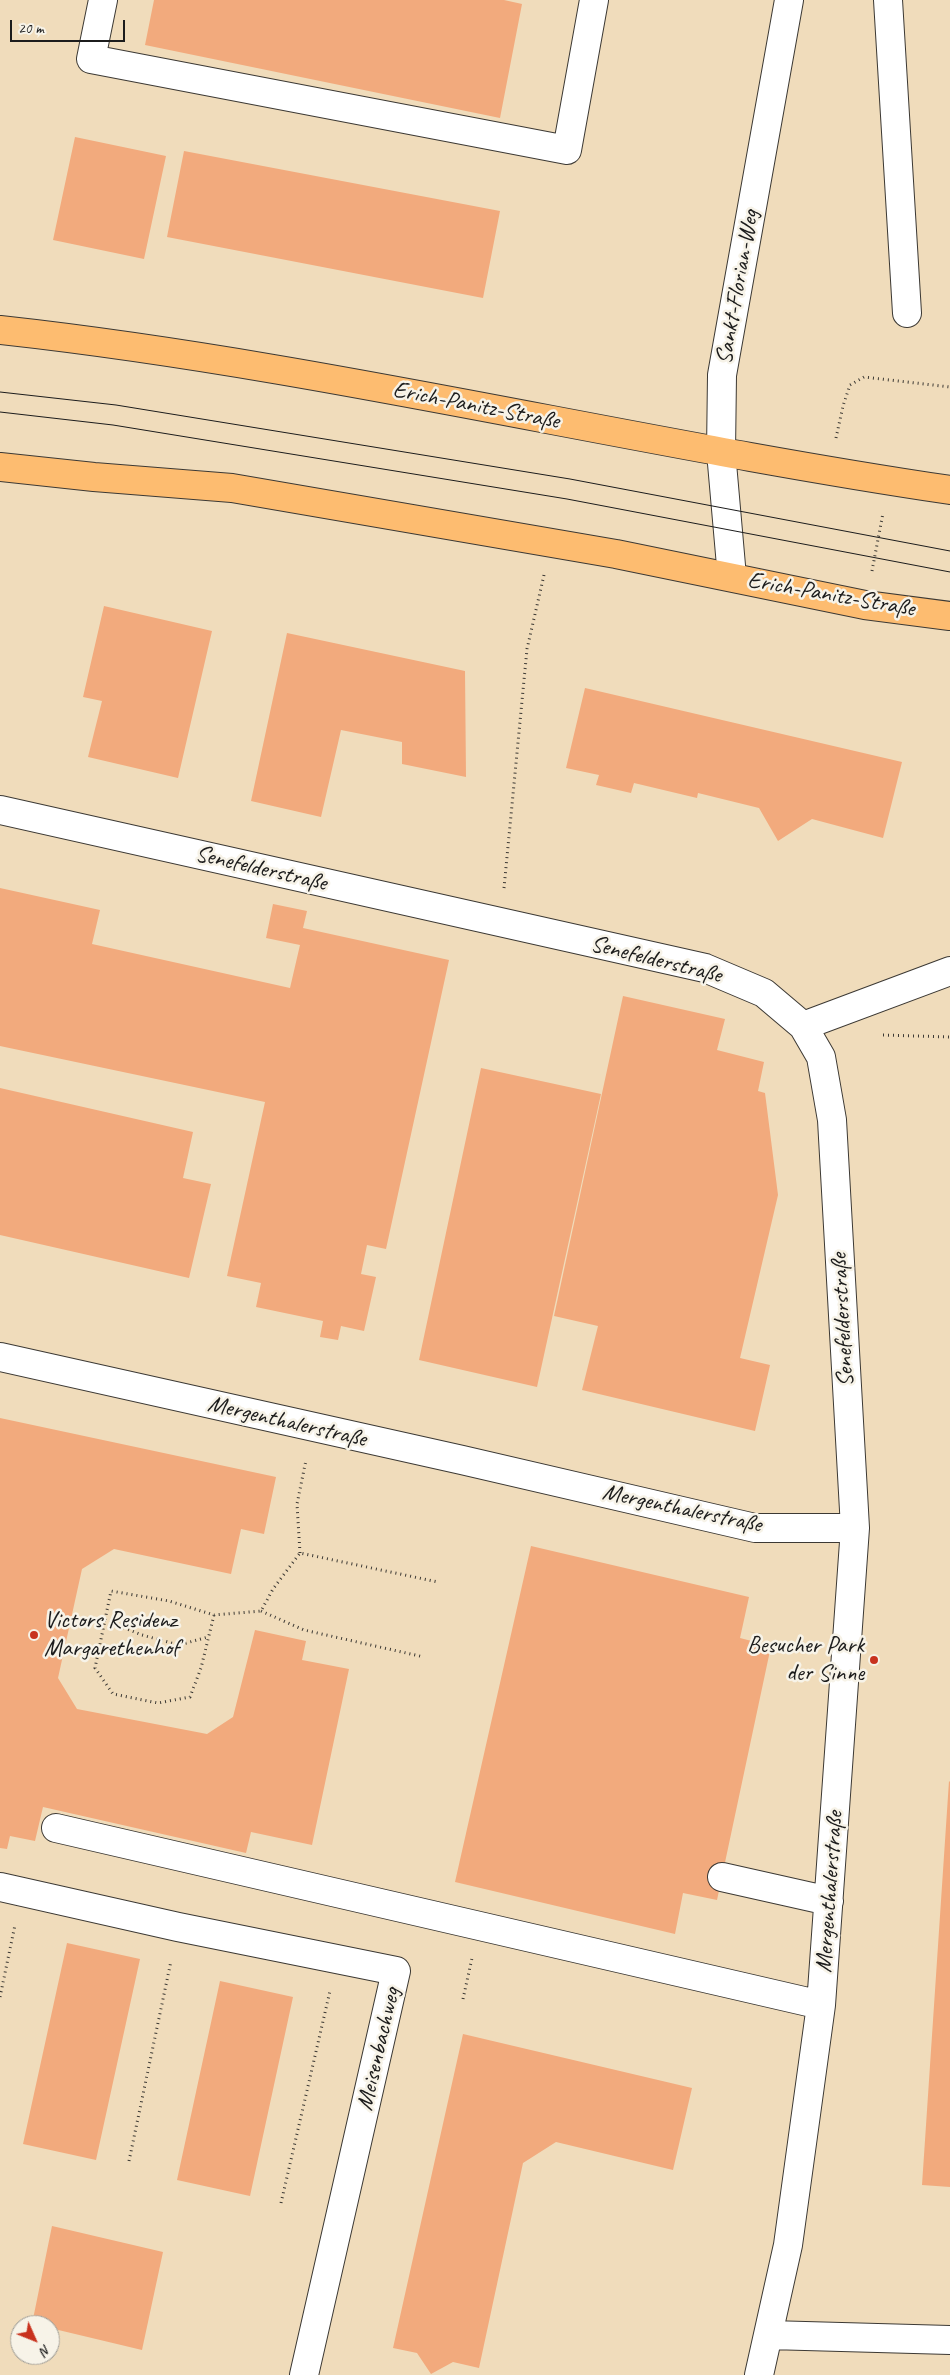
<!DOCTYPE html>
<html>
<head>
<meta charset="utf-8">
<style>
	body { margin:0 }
	#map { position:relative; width:950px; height:2375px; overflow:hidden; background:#f0dcbb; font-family:Caveat,sans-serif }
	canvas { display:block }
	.north { position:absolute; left:10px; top:2315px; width:50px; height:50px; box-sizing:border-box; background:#f7f3e8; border:1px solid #9f9d96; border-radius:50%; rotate:134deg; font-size:14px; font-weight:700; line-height:20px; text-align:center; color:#1c1c1c }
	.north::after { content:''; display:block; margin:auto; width:18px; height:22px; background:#c8321e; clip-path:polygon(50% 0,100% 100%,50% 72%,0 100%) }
	.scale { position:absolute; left:10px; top:20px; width:115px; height:22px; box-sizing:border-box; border:2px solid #1c1c1c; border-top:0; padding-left:6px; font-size:15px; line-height:18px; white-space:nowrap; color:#1c1c1c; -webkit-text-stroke:4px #f7f3e8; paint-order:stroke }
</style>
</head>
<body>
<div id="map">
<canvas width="950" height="2375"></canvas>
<div class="north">N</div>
<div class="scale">20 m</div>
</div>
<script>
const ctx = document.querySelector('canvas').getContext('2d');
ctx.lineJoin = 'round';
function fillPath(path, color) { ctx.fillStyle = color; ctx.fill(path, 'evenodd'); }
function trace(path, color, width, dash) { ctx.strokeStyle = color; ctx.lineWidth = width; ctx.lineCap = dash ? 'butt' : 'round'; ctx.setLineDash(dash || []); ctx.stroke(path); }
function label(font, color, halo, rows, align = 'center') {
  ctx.font = font + ' Caveat,sans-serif'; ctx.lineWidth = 5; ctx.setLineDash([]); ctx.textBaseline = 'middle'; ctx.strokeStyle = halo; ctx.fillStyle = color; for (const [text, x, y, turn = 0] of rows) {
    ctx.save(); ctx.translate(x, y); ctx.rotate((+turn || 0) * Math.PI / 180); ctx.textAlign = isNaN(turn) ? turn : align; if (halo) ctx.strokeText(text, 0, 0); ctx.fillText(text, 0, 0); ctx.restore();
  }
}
fillPath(new Path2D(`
	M154 0H504L522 4 500 118 145 45Z
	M75 137 166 156 144 259 53 240Z
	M184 151 500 211 483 298 167 237Z
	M104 606 212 631 178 778 88 757 102 701 83 697Z
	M287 633 465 671 466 777 402 764V742L341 730 321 817 251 801Z
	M585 688 902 762 883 838 812 819 778 841 759 808 698 793 697 798 634 783 631 793 596 785 599 775 566 768Z
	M0 888 100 910 92 944 290 988 300 945 266 938 273 904 307 911 303 928 449 960 386 1249 367 1245 361 1274 376 1277 364 1331 341 1326 338 1340 320 1337 323 1321 256 1307 261 1283 227 1276 265 1102 0 1046Z
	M623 996 725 1019 717 1050 764 1062 758 1091 765 1093 778 1195 740 1358 770 1365 755 1431 582 1390 598 1326 554 1316Z
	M481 1068 601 1094 537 1387 419 1360Z
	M0 1088 193 1132 183 1178 211 1184 189 1278 0 1235Z
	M0 1418 276 1477 264 1534 241 1529 231 1574 114 1549 82 1569 58 1678 77 1709 207 1734 233 1717 255 1630 306 1641 302 1660 349 1669 312 1845 251 1832 246 1853 43 1807 35 1841 10 1836 7 1849 0 1848Z
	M531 1546 749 1597 740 1638 771 1646 717 1900 683 1893 675 1934 455 1882Z
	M949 1781 950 1782V2187L922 2185Z
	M67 1943 140 1959 96 2160 23 2144Z
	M220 1981 293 1997 250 2196 177 2180Z
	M463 2034 692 2088 673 2170 556 2142 523 2163 479 2368 453 2362 431 2374 417 2353 393 2348Z
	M52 2226 163 2252 142 2350 50 2328V2325L32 2324Z`), '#f2aa7d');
const minor = new Path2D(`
	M103 0 91 59 567 150 594 0
	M888 0 907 313
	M732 577 721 452 722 375 789 0
	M0 810 705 968 764 993 803 1026 821 1057 832 1120 855 1528
	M803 1026 950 971
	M0 1357 462 1460 755 1528H855L821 2005 788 2245 759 2375
	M56 1828 821 2005
	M722 1877 829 1901
	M0 1887 178 1927 396 1971 304 2375
	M769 2335 950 2340`);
const major = new Path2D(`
	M0 330C319 365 632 443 950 490
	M0 467 94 477 232 488 616 554 865 605 950 616`);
trace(minor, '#3c3934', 30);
trace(major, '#3c3934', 30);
trace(new Path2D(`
	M836 438 843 406 850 385 864 377 950 387
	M872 571 883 513
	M504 888 527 649 544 575
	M883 1035 950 1037
	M300 1553 297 1504 306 1460
	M261 1611 304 1630 424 1657
	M214 1615 201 1668 190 1697 158 1703 113 1694 95 1668 111 1591 169 1601 214 1615 261 1611 273 1589 300 1553 438 1582
	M105 1620 142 1635 179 1645 208 1637
	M0 1997 15 1925
	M463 1999 472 1958
	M129 2161 171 1961
	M281 2203 330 1991`), '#3c3934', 3, [1, 4]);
trace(minor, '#fff', 28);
trace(major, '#fdbc70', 28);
trace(new Path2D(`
	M0 392 116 405 570 479 950 551
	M0 412 113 425 567 499 950 572`), '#1c1c1c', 1);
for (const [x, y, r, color] of [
	[34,1635,5,"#c8321e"],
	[874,1660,5,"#c8321e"]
]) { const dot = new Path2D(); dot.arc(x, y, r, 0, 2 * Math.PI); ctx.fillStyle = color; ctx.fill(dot); trace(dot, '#f7f3e8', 2); }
label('24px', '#1c1c1c', '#f7f3e8', [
	["Sankt-Florian-Weg",738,287,-80],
	["Erich-Panitz-Straße",476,406,11],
	["Erich-Panitz-Straße",831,595,10],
	["Senefelderstraße",261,869,13],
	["Senefelderstraße",656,960,14],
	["Senefelderstraße",843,1320,-93],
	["Mergenthalerstraße",287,1422,13],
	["Mergenthalerstraße",682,1509,12],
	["Mergenthalerstraße",830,1892,-86],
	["Meisenbachweg",379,2049,-77]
]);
label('24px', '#1c1c1c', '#f7f3e8', [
	["Victors Residenz",44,1621],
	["Margarethenhof",44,1649],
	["Besucher Park",864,1646,"right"],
	["der Sinne",864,1674,"right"]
], 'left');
</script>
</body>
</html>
